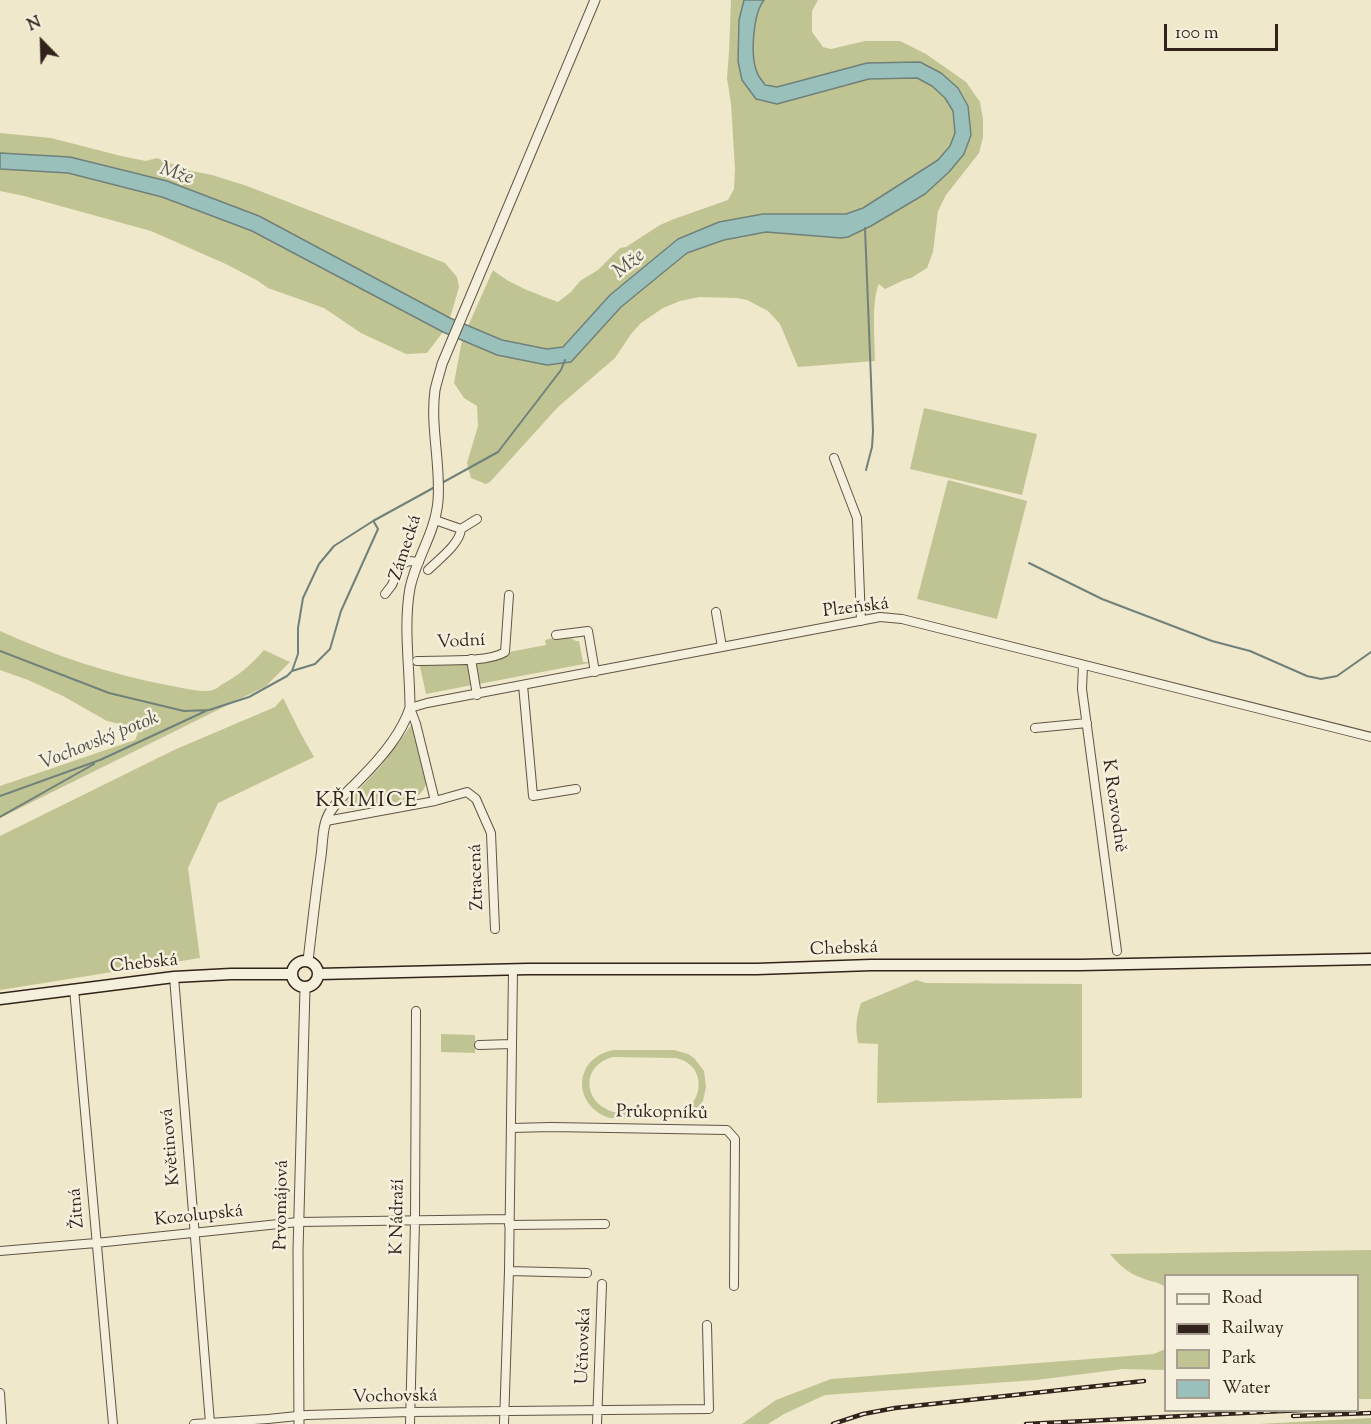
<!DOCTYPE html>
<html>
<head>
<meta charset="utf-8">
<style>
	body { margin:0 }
	#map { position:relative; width:1371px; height:1424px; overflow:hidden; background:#efe8cb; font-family:"Sorts Mill Goudy",serif }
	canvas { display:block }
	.legend { position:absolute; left:1164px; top:1274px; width:195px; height:138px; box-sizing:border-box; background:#f5f0dd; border:2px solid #a79e8f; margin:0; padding:8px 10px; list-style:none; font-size:18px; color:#31221b }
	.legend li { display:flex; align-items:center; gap:12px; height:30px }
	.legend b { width:30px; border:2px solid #a79e8f }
	.north { position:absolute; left:12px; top:12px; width:60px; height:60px; -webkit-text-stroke:4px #f5f0dd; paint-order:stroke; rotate:337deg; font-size:16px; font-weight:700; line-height:24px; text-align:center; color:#31221b }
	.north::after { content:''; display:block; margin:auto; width:21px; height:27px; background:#31221b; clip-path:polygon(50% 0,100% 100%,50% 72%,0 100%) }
	.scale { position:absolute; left:1164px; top:24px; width:114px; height:27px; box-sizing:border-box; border:3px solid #31221b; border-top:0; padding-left:8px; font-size:18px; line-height:21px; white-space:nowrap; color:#31221b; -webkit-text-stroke:4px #f5f0dd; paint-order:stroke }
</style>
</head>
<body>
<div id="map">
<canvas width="1371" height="1424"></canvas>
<ul class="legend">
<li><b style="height:8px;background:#f5f0dd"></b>Road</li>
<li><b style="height:8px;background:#31221b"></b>Railway</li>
<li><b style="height:16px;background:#c0c493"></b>Park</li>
<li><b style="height:16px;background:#9ac0bb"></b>Water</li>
</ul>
<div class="north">N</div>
<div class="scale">100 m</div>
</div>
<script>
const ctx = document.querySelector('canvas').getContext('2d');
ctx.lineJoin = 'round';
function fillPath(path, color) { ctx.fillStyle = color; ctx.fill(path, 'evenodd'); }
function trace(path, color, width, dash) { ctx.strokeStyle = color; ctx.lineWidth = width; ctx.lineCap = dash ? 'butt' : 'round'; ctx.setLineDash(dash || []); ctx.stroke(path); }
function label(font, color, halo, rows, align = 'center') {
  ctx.font = font + ' "Sorts Mill Goudy",serif'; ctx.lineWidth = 5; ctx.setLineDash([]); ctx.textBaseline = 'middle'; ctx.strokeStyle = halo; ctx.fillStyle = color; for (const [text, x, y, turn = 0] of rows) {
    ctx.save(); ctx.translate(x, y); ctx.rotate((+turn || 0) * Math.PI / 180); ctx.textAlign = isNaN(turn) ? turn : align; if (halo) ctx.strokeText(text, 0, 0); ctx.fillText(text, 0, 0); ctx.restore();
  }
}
fillPath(new Path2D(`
	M731 0H744L739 20 738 61 777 104 869 79 917 78 932 86 945 98 953 111 955 133 950 146 938 160 864 208 846 214H763L719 222 679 239 610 295 563 347 547 349 502 340 468 326 493 270C510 285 537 294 558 302L571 292 580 281 598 270 620 248 626 247 660 225 674 219 728 200 734 189 735 169 731 104 727 78 729 52Z
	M764 0H818L812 11V32L823 47 831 49 865 41H900L926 54 966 82 980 102 983 119V137L979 153 946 195 938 211 933 252 927 268 911 278 904 280 885 289 879 284C871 299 875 343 875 361L798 367 780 324 768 311 747 300 737 298 699 297 680 301 663 308 641 323 631 334 615 358 558 407 490 482 486 484 471 478 467 463 478 426 477 406 464 398 454 383 462 340 497 355 571 362 621 307 687 253 724 240 766 232 848 237 925 194 949 172 964 154 968 106 957 88 941 73 867 63 777 87 765 85C762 81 758 77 757 72 750 56 753 14 764 0Z
	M0 133 51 138 121 156 146 161 157 158 187 170 212 175 247 186 445 263 457 277 459 287 450 318 259 216 167 181 71 157 0 153Z
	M0 169 68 173 162 197 252 231 443 332 427 353 406 354 361 333 324 308 268 288 258 281 228 265 151 231 24 196 0 191Z
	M924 408 1037 434 1022 495 910 469Z
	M948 480 1027 501 997 619 917 599Z
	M0 631C55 656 112 675 172 686 183 688 202 693 213 690 216 689 219 687 221 685 238 676 251 665 264 650L290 662 266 686 0 818V786L135 740 138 733 137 728 107 721 63 696 28 680 0 670Z
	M565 635 576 641H579L583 662H589V663L479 684 476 666 480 660 500 657 509 652 546 645 545 640Z
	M419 662 468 663 472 685 426 694Z
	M283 698 301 734 314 757 218 803 188 868 200 958 0 990V836L174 750 275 707Z
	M412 724 426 782C424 808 369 807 348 809L345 804 381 766Z
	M916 980 926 983 1082 984V1098L877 1103 878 1044 858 1043C855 1027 856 1019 861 1003Z
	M441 1034 475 1035V1053L441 1052Z
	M614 1050H674L688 1054 694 1058 704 1071 706 1087 703 1101 698 1107 694 1111 682 1118 671 1119 609 1118C571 1104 574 1057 614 1050ZM613 1057 676 1058C687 1061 696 1067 698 1079 701 1093 693 1108 678 1112 671 1113 662 1112 655 1112 641 1112 627 1112 613 1112 582 1102 581 1065 613 1057Z
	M1371 1250V1399H1358V1276H1166L1165 1287C1158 1281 1150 1282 1142 1278 1129 1274 1118 1264 1110 1254Z
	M1165 1349V1368L1163 1370 1123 1369 1036 1380 825 1395 784 1414 768 1424H742L776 1400 831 1379 1154 1354Z
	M1371 1418V1424H1259Z`), '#c0c493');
const water = new Path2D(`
	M744 0H764C753 14 750 56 757 72 758 77 763 81 765 85L777 87 867 63 920 62 941 73 958 88 968 106 971 135 964 154 949 172 925 194 871 226 848 237 841 238 766 232 724 240 687 253 621 307 571 362 547 365 497 355 443 332 252 231 162 197 68 173 0 169V153L70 157 167 181 259 216 450 318 502 340 547 349 563 347 610 295 678 239 719 222 763 214H846L863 208 938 160 950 146 955 133 953 111 945 98 932 86 917 78 869 79 777 104 756 99 742 80 738 61 739 20Z`);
fillPath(water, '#9ac0bb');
trace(water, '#70817b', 1.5);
trace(new Path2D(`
	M865 228 873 431 872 447 866 470
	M440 484 498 452 561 370 565 360
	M1029 563 1102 599 1212 641 1250 651 1307 676 1321 679 1337 676 1371 652
	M0 651 109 693 184 711 209 710 249 697 287 676 292 671 298 654V628L303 598 319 564 334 546 373 521 435 487
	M292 671 315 664 330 649 341 611 378 529 374 522
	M0 796 100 760 208 710
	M0 817 94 764`), '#70817b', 2);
const minor = new Path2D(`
	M834 458 857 518 861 621
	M435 520 461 529
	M461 529 477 519
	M428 570C438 560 460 544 461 529
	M385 594 392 585 399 568 402 564 409 561 419 562
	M716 612 722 647
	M556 635 588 631 595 672
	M471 659 477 695
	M417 661C439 660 488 663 505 652L509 595
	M1083 665 1082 689 1117 951
	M523 685 533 796 576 789
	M1035 728 1087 723
	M435 801 416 724 410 708 427 703 880 617 902 619 1371 737
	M326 821 435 801 467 792 476 799 491 833 495 929
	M174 977 210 1423
	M74 989 113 1424
	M479 1045 512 1044
	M511 1128 551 1127 727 1130 735 1139 734 1286
	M509 1225 605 1224
	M0 1251 96 1243 298 1222 509 1219
	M509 1271 587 1273
	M0 1393 2 1424
	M194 1424 268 1419 307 1415 410 1412 709 1409 707 1325
	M410 1424 415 1221 416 1011
	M504 1424 509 1271 513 969
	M597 1424 602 1284`);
const tertiary = new Path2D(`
	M308 961C312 926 316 891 321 856 323 842 322 825 330 812 338 799 351 789 361 778 381 758 401 735 410 708 410 668 403 627 410 588 416 558 435 534 438 501 441 464 430 427 435 390 437 381 440 372 442 364L595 0
	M299 1424 298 1251 305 988`);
const secondary = new Path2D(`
	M292 974a13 13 0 1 1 26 0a13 13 0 1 1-26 0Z
	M319 974 528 969H757L871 965H1080L1371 959
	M0 999 174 977 231 974H292`);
trace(minor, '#605447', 10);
trace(tertiary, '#605447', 11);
trace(secondary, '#31221b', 13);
trace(minor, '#f5f0dd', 8);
trace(tertiary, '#f5f0dd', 9);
trace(secondary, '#f5f0dd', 10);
const rail = new Path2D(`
	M1293 1416 1371 1413
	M833 1424 863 1414 895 1408 1144 1381
	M1026 1424 1302 1410`);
trace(rail, '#31221b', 4.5);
trace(rail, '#f5f0dd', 2, [7]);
label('18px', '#31221b', '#f5f0dd', [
	["Zámecká",407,548,-72],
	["Plzeňská",856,609,-7],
	["Vodní",461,643,-3],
	["K Rozvodně",1113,806,82],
	["Ztracená",478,877,-92],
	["Chebská",844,950,-2],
	["Chebská",144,965,-6],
	["Průkopníků",662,1114,1],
	["Květinová",172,1147,-95],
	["Prvomájová",283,1205,-89],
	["Žitná",78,1208,-95],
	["Kozolupská",199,1217,-6],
	["K Nádraží",399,1217,-89],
	["Učňovská",585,1346,-88],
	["Vochovská",395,1398,-1]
]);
label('italic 20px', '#50514b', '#f5f0dd', [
	["Mže",176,175,18],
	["Mže",630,265,-39],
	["Vochovský potok",100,742,-22]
]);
ctx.letterSpacing = '1.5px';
label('21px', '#31221b', '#f5f0dd', [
	["KŘIMICE",367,802]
]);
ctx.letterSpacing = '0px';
</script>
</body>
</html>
